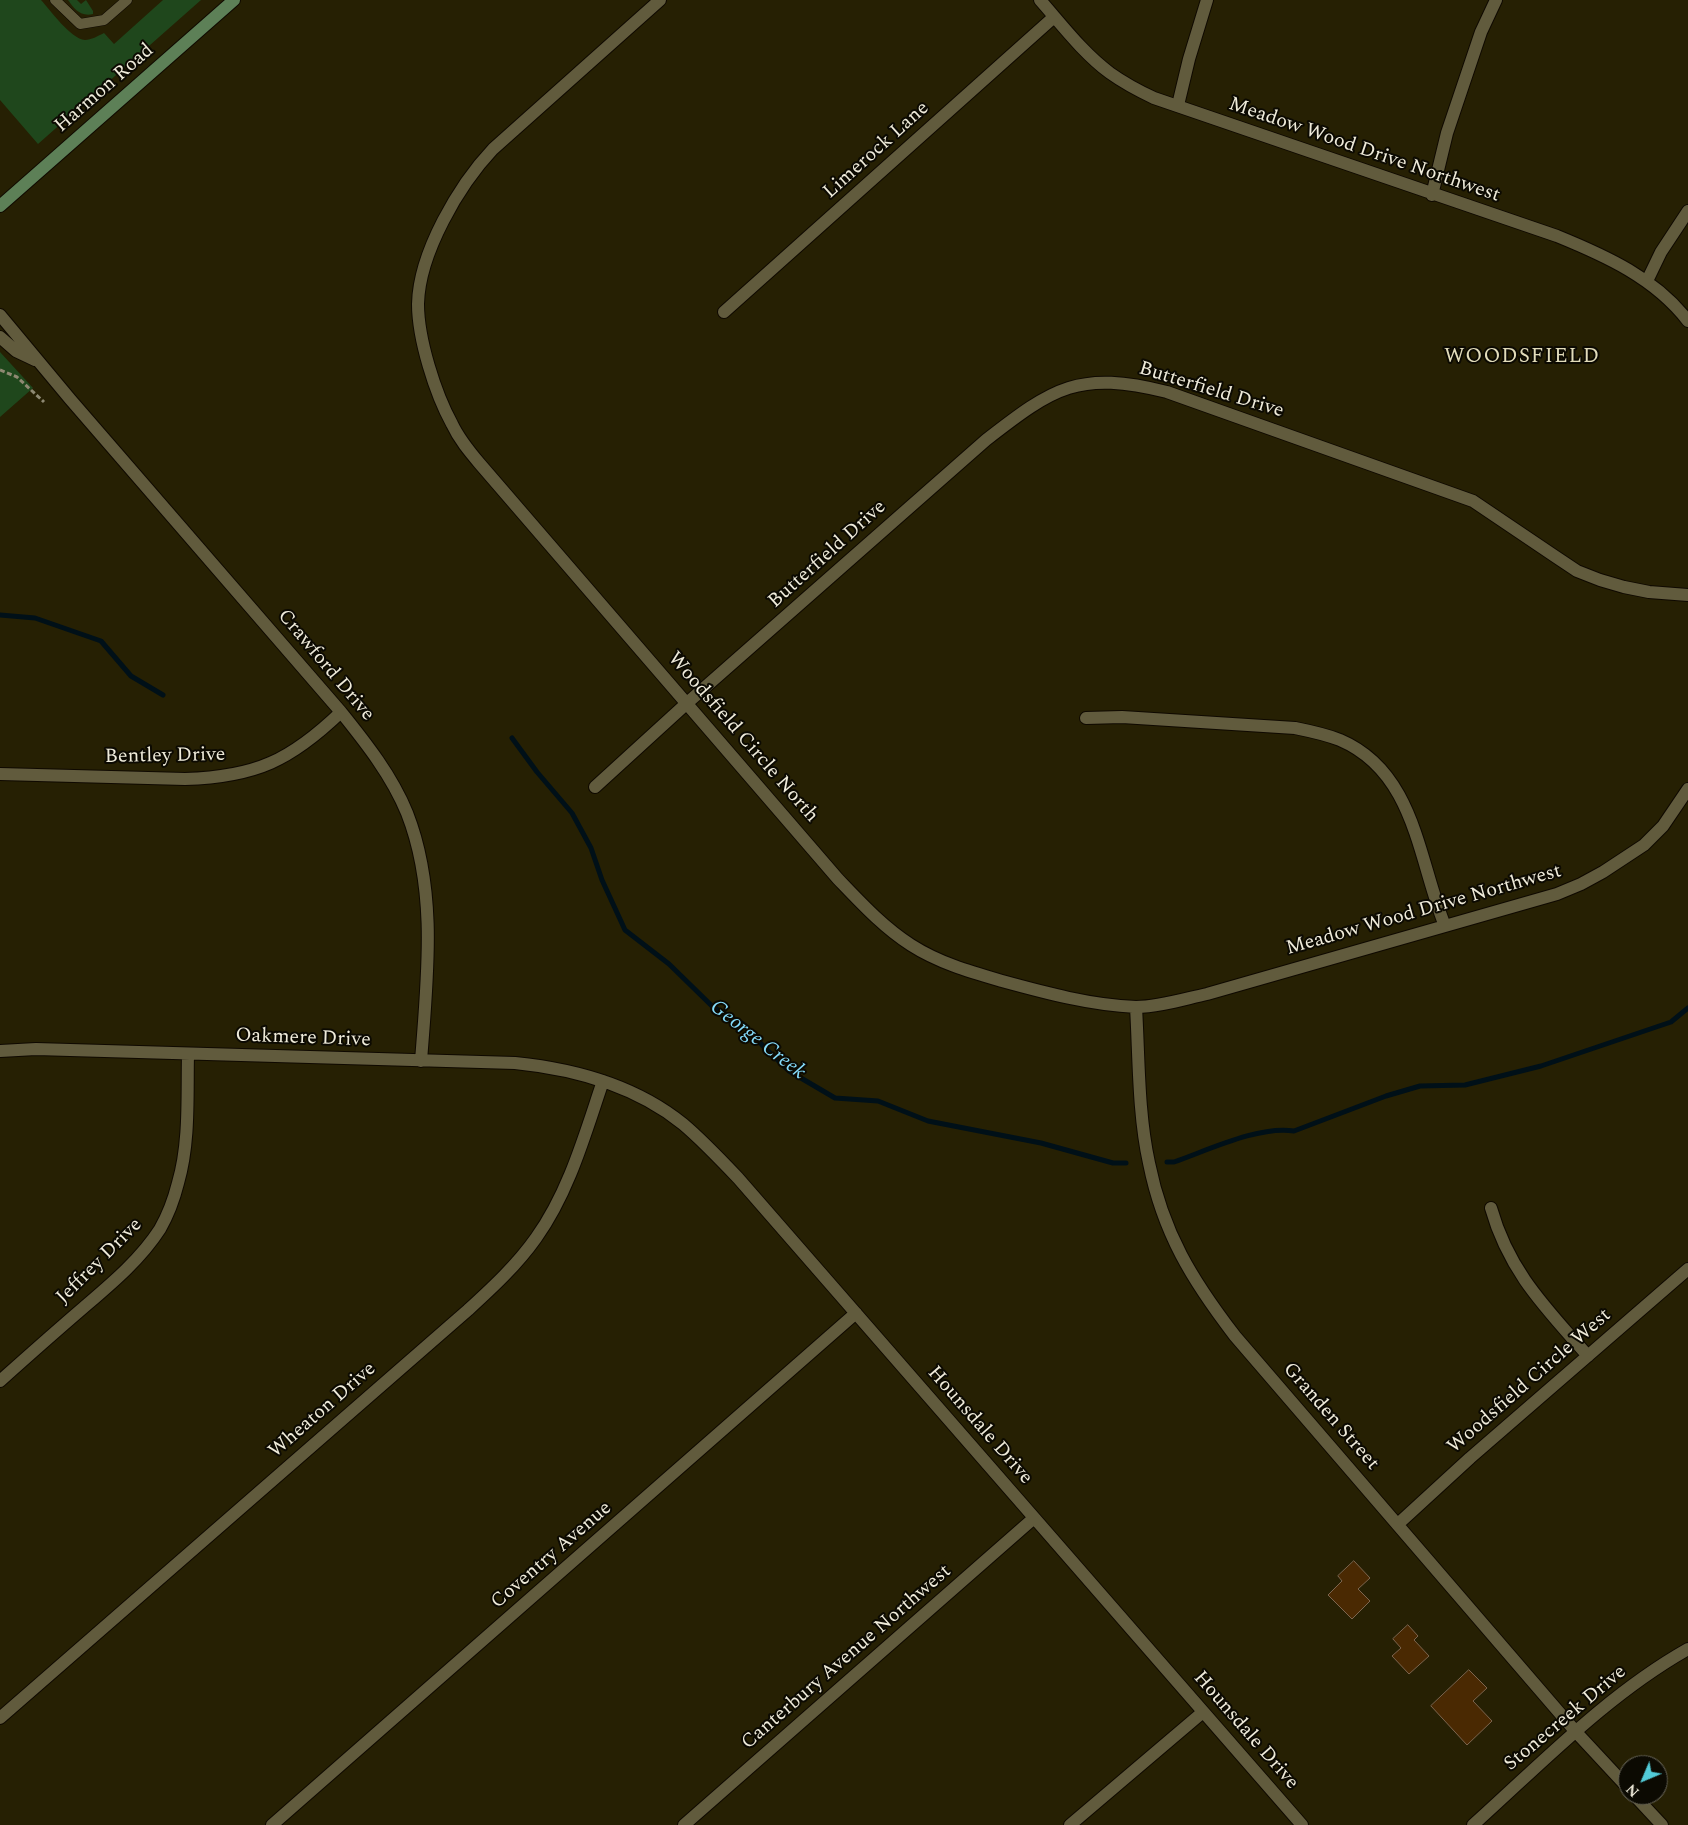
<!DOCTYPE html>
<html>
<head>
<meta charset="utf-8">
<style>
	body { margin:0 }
	#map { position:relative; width:1688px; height:1825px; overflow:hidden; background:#262003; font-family:Spectral,serif }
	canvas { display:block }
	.north { position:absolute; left:1618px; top:1755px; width:50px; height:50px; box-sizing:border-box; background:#0c0a02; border:1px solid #676458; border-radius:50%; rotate:225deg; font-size:14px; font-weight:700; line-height:20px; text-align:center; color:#efebda }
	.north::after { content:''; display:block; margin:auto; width:18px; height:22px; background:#52cbd8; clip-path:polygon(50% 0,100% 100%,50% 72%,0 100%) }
</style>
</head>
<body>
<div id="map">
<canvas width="1688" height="1825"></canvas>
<div class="north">N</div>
</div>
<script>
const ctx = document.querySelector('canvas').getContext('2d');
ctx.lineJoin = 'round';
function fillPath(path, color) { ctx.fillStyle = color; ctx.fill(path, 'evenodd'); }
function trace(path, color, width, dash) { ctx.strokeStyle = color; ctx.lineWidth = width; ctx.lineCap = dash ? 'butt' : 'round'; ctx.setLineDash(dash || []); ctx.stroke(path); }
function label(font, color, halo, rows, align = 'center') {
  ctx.font = font + ' Spectral,serif'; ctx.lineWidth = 4; ctx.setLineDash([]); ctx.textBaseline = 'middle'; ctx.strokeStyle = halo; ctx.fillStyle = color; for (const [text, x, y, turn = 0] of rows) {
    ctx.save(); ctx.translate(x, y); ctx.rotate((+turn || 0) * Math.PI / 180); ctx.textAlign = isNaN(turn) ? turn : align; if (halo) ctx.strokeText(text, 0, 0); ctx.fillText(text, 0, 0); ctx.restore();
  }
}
fillPath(new Path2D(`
	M0 0H41C50 10 71 39 85 40 91 40 98 36 104 33L114 44 163 0H201L38 144 0 100Z
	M68 0H77L81 4 86 0 93 11V14C81 17 74 9 68 0Z
	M0 352 33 388 0 417Z`), '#1f471c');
trace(new Path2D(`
	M0 615 35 618 101 641 131 676 163 695
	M512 738 537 772 572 813 591 848 602 880 625 930 669 964 713 1007 743 1024 764 1047 789 1071 835 1098 878 1101 928 1121 1041 1143 1113 1163H1126
	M1167 1162H1174C1206 1151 1260 1125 1294 1131L1386 1096 1420 1086 1465 1085 1541 1066 1671 1022 1688 1008`), '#001018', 5);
const building = new Path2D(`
	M1354 1561 1370 1578 1358 1589 1370 1601 1352 1619 1328 1595 1342 1581 1338 1576Z
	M1408 1625 1418 1636 1414 1640 1429 1656 1409 1674 1392 1656 1401 1648 1393 1639Z
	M1469 1670 1487 1688 1473 1701 1492 1721 1467 1745 1431 1706Z`);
fillPath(building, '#4a2902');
trace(building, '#7d654f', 1);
const service = new Path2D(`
	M55 0 80 24 104 20 127 0`);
const minor = new Path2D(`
	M660 0 493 149C459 185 419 253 418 304 418 339 435 393 452 424 459 439 469 451 480 464L838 879C861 903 883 927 911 945 939 963 971 972 1002 981 1046 993 1090 1005 1136 1007 1159 1007 1184 999 1207 994L1557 894 1581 884 1603 872 1644 845 1663 826 1688 789
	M1040 0C1062 25 1083 53 1110 73 1124 83 1139 91 1154 98L1557 236C1606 256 1655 278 1688 321
	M1178 105 1189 59 1207 0
	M1432 195 1447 133 1481 32 1496 0
	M1647 281 1661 252 1688 211
	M724 312 1054 17
	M0 315 70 399 341 712C366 743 392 776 407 813 438 892 427 979 421 1061
	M0 337 16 351 35 360
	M1086 718 1122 717 1295 728C1310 731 1325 734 1340 740 1415 772 1418 859 1445 926
	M0 774 185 779C256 777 291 760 341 712
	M595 787 686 704 986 440C1054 387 1079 370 1167 392L1473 501 1556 557 1577 571 1600 580 1624 587 1649 592 1688 595
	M1136 1007C1139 1058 1138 1113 1149 1163 1163 1233 1192 1280 1235 1336L1576 1732 1628 1788
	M0 1051 36 1049 515 1063C575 1069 635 1085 683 1124 702 1140 720 1159 738 1178L1302 1825
	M1491 1208C1509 1272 1546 1308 1588 1356
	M0 1381C28 1356 55 1332 83 1308 111 1284 140 1260 160 1229 168 1215 174 1199 178 1183 190 1142 187 1096 188 1054
	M1398 1524 1470 1458 1688 1269
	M0 1718 468 1310C492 1288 517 1265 536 1238 569 1192 585 1134 603 1081
	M1634 1795 1662 1825
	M272 1825 856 1313
	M684 1825 1034 1518
	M1070 1825 1203 1712
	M1473 1825C1541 1764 1608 1694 1688 1649`);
const secondary = new Path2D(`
	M0 206 234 0`);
trace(service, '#0f0900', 11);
trace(minor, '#0f0900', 14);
trace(secondary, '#0f0900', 14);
trace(new Path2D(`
	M0 370 17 377 44 402`), '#8e8972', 3, [5, 2.5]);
trace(service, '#615b3d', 10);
trace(minor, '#615b3d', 12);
trace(secondary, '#5d8057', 12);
label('20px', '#efebda', '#0c0a02', [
	["Harmon Road",105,89,-41],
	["Limerock Lane",877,151,-42],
	["Meadow Wood Drive Northwest",1364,151,19],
	["Butterfield Drive",1211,391,17],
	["Butterfield Drive",828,555,-42],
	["Crawford Drive",325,666,50],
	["Woodsfield Circle North",742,738,49],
	["Bentley Drive",165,757,-1],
	["Meadow Wood Drive Northwest",1424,911,-16],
	["Oakmere Drive",303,1039,2],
	["Jeffrey Drive",100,1262,-45],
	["Woodsfield Circle West",1530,1382,-41],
	["Wheaton Drive",323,1411,-41],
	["Granden Street",1330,1417,49],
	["Hounsdale Drive",979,1426,49],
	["Coventry Avenue",552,1556,-41],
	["Canterbury Avenue Northwest",847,1658,-41],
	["Stonecreek Drive",1566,1719,-40],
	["Hounsdale Drive",1245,1731,49]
]);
ctx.letterSpacing = '1px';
label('21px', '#e2dcba', '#0c0a02', [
	["WOODSFIELD",1522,358]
]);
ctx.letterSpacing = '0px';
label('italic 21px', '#85dbfa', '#0c0a02', [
	["George Creek",757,1041,38]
]);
</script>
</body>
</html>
